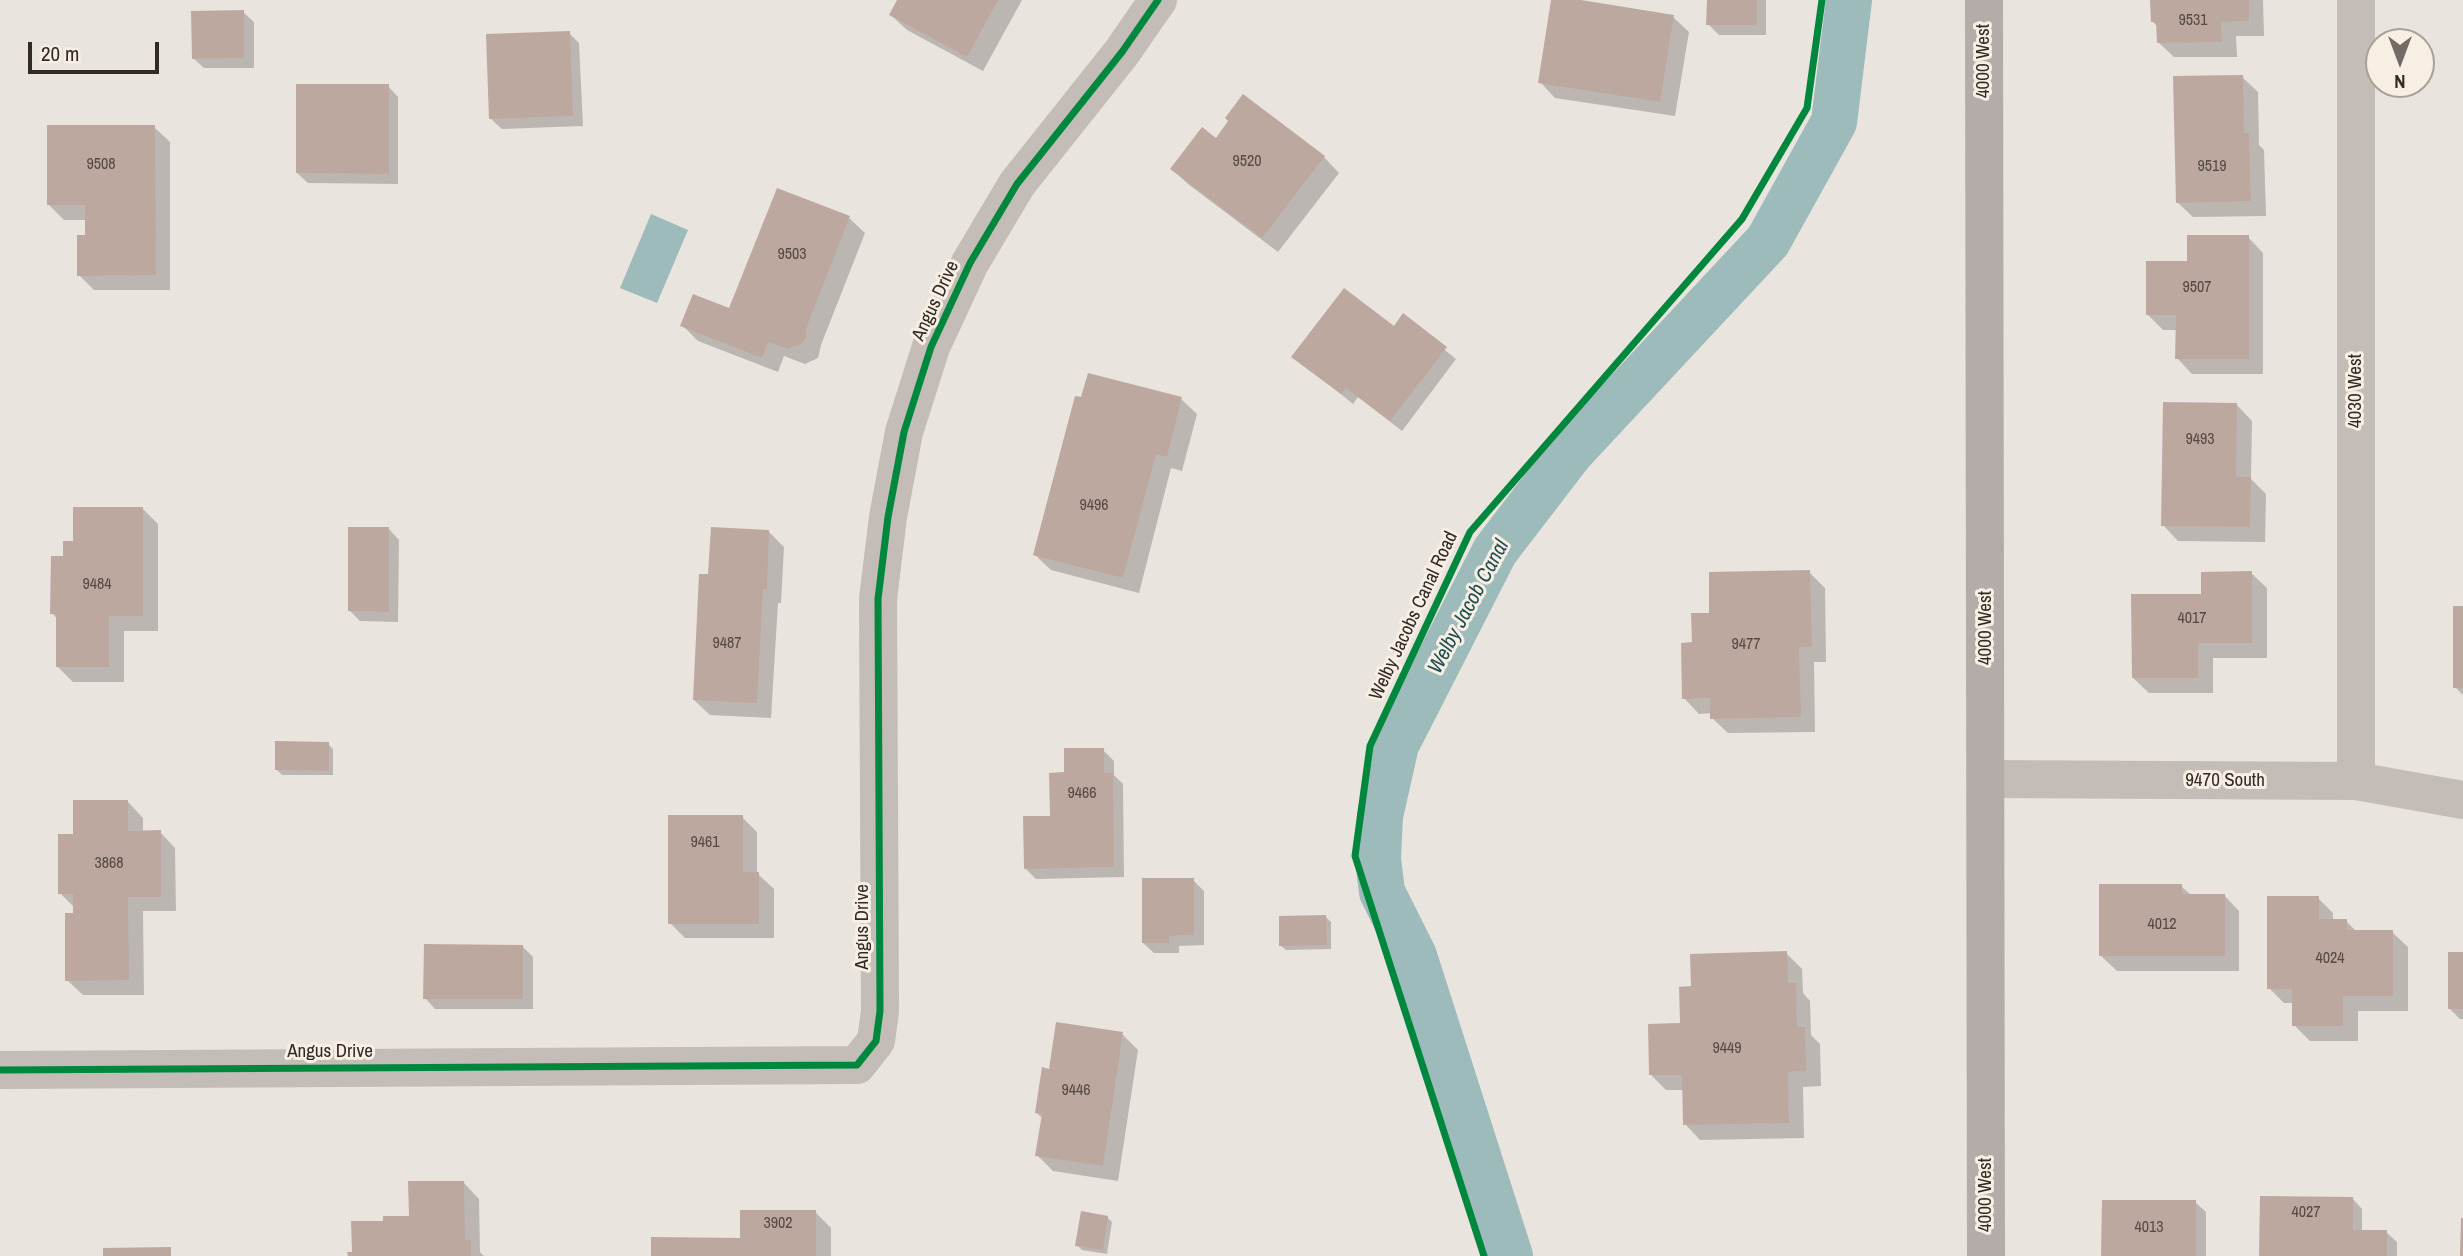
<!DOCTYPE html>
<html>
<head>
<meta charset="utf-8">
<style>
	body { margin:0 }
	#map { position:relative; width:2463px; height:1256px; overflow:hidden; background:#eae4de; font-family:"Archivo Narrow",sans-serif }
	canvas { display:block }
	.north { position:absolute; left:2365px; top:28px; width:70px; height:70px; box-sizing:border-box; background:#f7eee4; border:2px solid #a9a098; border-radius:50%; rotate:180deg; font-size:19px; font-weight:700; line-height:28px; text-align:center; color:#332a26 }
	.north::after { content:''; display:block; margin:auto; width:24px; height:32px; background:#736b66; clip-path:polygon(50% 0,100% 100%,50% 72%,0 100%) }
	.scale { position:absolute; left:28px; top:42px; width:131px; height:32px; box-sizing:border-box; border:4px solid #332a26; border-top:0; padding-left:9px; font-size:21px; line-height:24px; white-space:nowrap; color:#332a26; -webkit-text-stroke:5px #f7eee4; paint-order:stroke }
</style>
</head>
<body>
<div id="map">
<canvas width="2463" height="1256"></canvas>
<div class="north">N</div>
<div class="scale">20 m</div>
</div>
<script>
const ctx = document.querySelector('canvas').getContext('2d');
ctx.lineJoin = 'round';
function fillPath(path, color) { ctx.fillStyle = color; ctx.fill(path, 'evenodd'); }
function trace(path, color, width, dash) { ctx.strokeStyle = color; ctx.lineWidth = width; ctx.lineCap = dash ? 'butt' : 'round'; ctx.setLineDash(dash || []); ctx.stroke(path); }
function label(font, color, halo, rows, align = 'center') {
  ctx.font = font + ' "Archivo Narrow",sans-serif'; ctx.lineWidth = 6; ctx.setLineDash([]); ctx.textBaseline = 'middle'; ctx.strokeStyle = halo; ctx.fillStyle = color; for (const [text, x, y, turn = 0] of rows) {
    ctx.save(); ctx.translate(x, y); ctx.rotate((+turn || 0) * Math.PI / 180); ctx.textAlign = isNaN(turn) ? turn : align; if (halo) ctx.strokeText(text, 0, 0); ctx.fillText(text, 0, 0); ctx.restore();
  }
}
fillPath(new Path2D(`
	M651 214 688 230 657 303 620 288Z`), '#9cbbba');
fillPath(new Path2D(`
	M899 0H1022L983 71 907 30 891 15Z
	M1553 0H1570L1673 17 1689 32 1675 116 1555 98 1540 82Z
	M1708 0H1766V35H1719L1708 24Z
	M2152 0H2263L2264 36H2236L2237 57H2174L2158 42V27L2152 21Z
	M243 12 254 22V68H204L193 58Z
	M569 33 579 43 583 126 502 129 491 119Z
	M2242 77 2258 92 2259 145 2264 150 2266 216 2193 217 2177 202Z
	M388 86 398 97V184L308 183 297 173Z
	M154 127 170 142V290H94L79 275 87 237V220H64L49 205Z
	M1324 157 1339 173 1278 252 1188 184 1172 169Z
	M849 218 865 233 821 345 818 358 805 364 784 356 778 372 698 341 682 325 730 311Z
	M2248 237 2263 253V374H2192L2177 358V330H2163L2147 314 2188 263Z
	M1403 316 1456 359 1402 431 1358 397 1353 404 1294 356 1394 328Z
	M1181 399 1197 414 1182 471 1171 468 1139 593 1051 570 1035 555Z
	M2237 405 2252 421 2251 479 2266 494 2265 542 2178 541 2163 525Z
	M143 509 158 524V631H124V682H73L58 667V620L52 613 65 558 74 543Z
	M389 529 399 540 398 622 360 621 350 611Z
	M769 532 784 547 781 603H778L771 718 710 715 694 700 710 576Z
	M1809 572 1825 588 1826 662H1814L1815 732 1728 733 1712 718V713L1699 714 1684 698 1694 644 1711 614Z
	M2251 573 2267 588V658H2213V693H2149L2133 678 2203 596Z
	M2463 608V695L2455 687Z
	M328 744 333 749V775H282L277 770Z
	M1103 750 1114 761V775L1123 784 1124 877 1036 879 1025 868 1052 817 1065 773Z
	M128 802 143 818V832H160L175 848 176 911H143L144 995H83L67 980 75 908 60 893 75 836Z
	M742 817 757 832V873L774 889V938H685L670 923Z
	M1193 880 1204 891V945L1179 946V953H1154L1143 943Z
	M2181 886 2191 895H2224L2239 911V971H2117L2101 956Z
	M2318 898 2333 913V921H2346L2357 932H2392L2408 947V1011H2358V1041H2310L2294 1025V1003H2284L2269 988Z
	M1326 917 1331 922V949L1286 950 1281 946Z
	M523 947 533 957V1009H435L425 998Z
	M1786 953 1802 969 1803 993 1810 1001 1811 1035 1820 1044 1821 1086 1803 1087 1804 1138 1700 1140 1685 1124 1684 1090H1666L1651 1075 1682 1025 1693 988Z
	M2463 954V1019H2460L2449 1008Z
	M1122 1034 1138 1050 1118 1181 1053 1171 1037 1155 1043 1119 1037 1113 1050 1071Z
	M464 1183 479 1199 480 1252 484 1256H349L384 1222 410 1218Z
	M2352 1198 2362 1209V1232H2386L2397 1242V1256H2261Z
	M2195 1202 2206 1212V1256H2103Z
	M815 1212 831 1228V1256H653L742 1240Z
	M1107 1217 1112 1222 1107 1254 1082 1250 1077 1245Z`), '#0003');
trace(new Path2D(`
	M1510 1256 1414 956 1382 892 1378 859 1380 816 1396 745 1495 551 1571 452 1768 241 1834 122 1849 0`), '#9cbbba', 46);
fillPath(new Path2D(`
	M897 0H998L967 57 889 15Z
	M1551 0H1581L1674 15 1660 102 1538 83Z
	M1707 0H1757V25H1706Z
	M2150 0H2249V21L2221 22 2222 42 2157 43 2156 22H2151Z
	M244 10V58L192 59 191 11Z
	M570 31 573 116 489 119 486 34Z
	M2243 75 2244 133H2249L2251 201 2176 203 2173 76Z
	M296 84H389V174L296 173Z
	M1243 94 1325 156 1262 238 1170 169 1202 127 1216 138 1228 121 1225 118Z
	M47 125H155L156 275 77 276V235H85V205H47Z
	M777 188 850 216 806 329V337L803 343 788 349 768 342 762 358 680 326 693 294 729 308Z
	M2187 235H2249V359H2175L2176 315H2146V261H2187Z
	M1344 288 1394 326 1403 313 1447 347 1390 421 1346 388 1341 394 1291 357Z
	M1088 373 1182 397 1167 457 1156 454 1123 578 1033 555 1075 396 1081 397Z
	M2163 402 2237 403 2236 477H2251L2250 527 2161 526Z
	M73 507H143V616H109V667H56V614H50L51 556H63V541H73Z
	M348 527H389V612L348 611Z
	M711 527 769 530 767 589H763L757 703 693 700 699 574H708Z
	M1810 570 1812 647H1799L1801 717 1710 719V698L1682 699 1681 643 1692 642 1691 613H1709V572Z
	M2252 571V643H2198V678H2132L2131 594H2201V572Z
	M2453 606H2463V688H2453Z
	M275 741 329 742V771L275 770Z
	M1064 748H1104V773L1113 772 1114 867 1024 869 1023 816H1050L1049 773 1064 772Z
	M73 800H128V831L161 830V897H128L129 980 65 981V913H73V894H58V834H73Z
	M668 815H743V872H759V924H668Z
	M1142 878H1194V935L1169 936V943H1142Z
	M2099 884H2182V894H2225V956H2099Z
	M2267 896H2319V919H2347V930H2393V996H2343V1026H2292V989H2267Z
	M1326 915 1327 945 1279 946V916Z
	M424 944 523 945V999H423Z
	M1787 951 1788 983H1796L1797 1027H1805L1806 1071 1788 1072 1789 1123 1683 1125 1682 1075H1649L1648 1024 1680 1023 1679 987 1691 986 1690 954Z
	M2448 952H2463V1009H2448Z
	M1056 1022 1123 1032 1103 1166 1035 1156 1042 1114 1035 1113 1042 1067 1049 1069Z
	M408 1181H464L465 1240H471V1256H348L347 1252H352L351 1221H383V1216H409Z
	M2260 1196 2353 1197V1230H2387V1256H2259Z
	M2102 1200H2196V1256H2101Z
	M740 1210H816V1256H651V1237L740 1238Z
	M1081 1211 1108 1216 1103 1250 1075 1246Z
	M2461 1218H2463V1256H2460Z
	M171 1247V1256H103V1248Z`), '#bda8a0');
trace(new Path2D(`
	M2356 0V781
	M1986 779 2356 781 2463 800
	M0 1070 857 1065 876 1041 880 1011 878 599 888 517 904 432 931 347 970 263 1017 184 1122 52 1158 0`), '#c3bcb7', 38);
trace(new Path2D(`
	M1984 0 1986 1256`), '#b3aca8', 38);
trace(new Path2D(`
	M0 1070 857 1065 876 1041 880 1011 878 599 888 517 904 432 931 347 970 263 1017 184 1122 52 1158 0
	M1484 1256 1355 856 1370 746 1470 532 1742 219 1807 108 1822 0`), '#00873e', 7);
label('16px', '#564a44', null, [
	["9531",2193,21],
	["9520",1247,162],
	["9508",101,165],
	["9519",2212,167],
	["9503",792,255],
	["9507",2197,288],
	["9493",2200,440],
	["9496",1094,506],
	["9484",97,585],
	["4017",2192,619],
	["9487",727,644],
	["9477",1746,645],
	["9466",1082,794],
	["9461",705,843],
	["3868",109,864],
	["4012",2162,925],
	["4024",2330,959],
	["9449",1727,1049],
	["9446",1076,1091],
	["4027",2306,1213],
	["3902",778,1224],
	["4013",2149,1228]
]);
label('19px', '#332a26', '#f7eee4', [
	["4000 West",1984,61,-90],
	["Angus Drive",936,301,-65],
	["4030 West",2356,391,-90],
	["Welby Jacobs Canal Road",1414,616,-65],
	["4000 West",1986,628,-90],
	["9470 South",2225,781],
	["Angus Drive",863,927,-90],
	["Angus Drive",330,1052],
	["4000 West",1986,1195,-90]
]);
label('italic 21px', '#1f4f51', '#f7eee4', [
	["Welby Jacob Canal",1469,607,-62]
]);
</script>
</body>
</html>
